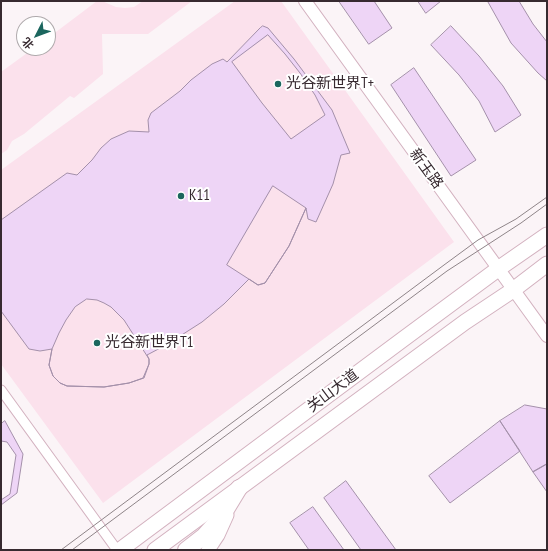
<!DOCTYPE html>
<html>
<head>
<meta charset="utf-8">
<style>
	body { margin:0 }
	#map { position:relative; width:548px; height:551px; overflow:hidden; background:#fbf4f7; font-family:"PT Sans Narrow","Noto Sans SC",sans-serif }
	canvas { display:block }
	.frame { position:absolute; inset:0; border:2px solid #372a30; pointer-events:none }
	.north { position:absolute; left:16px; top:16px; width:40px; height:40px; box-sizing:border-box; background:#fff; border:1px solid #afaaac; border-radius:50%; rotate:228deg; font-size:11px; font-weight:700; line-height:16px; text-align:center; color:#372a30 }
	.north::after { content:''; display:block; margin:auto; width:14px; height:18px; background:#1b665e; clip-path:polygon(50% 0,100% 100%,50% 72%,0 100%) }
</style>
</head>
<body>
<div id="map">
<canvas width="548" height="551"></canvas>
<div class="frame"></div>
<div class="north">北</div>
</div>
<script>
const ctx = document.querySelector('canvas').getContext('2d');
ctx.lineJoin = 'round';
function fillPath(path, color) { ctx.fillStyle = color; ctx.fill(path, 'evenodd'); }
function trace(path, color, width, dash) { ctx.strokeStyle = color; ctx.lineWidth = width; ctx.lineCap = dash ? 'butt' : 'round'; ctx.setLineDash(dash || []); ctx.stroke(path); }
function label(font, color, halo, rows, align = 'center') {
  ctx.font = font + ' "PT Sans Narrow","Noto Sans SC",sans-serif'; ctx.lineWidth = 4; ctx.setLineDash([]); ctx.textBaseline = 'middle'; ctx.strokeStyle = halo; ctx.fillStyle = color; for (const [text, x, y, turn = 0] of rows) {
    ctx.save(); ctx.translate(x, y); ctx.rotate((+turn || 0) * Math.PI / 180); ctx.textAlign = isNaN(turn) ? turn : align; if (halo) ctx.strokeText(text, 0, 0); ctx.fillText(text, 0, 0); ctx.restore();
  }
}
fillPath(new Path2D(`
	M97 1H102L116 7 125 8 134 7 143 1H192L148 34H102L103 74 74 98 70 96 24 134 12 141 7 150 1 154V72L34 48H48V38Z
	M235 1H281L454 242 103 503 1 364V170Z`), '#fbe1ec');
const building = new Path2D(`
	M339 1H374L392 28 369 44Z
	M418 1H441L426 13Z
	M490 1H519L533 24 547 42V81L538 73 511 43 488 2Z
	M263 26 268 28 294 59 332 110 350 153 341 155 333 184 316 222 308 219 306 208 289 246 265 283 258 285 249 279 224 304 202 322 166 345 147 355 149 359V364L143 378 129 383 104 387 67 386 60 383 53 376 49 365 52 349 40 351 29 349 1 311V220L67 173 77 175 92 160 101 148 111 139 129 131 149 132 148 120 151 113 180 91 191 80 212 64 223 59 227 62 260 28Z
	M451 26 479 56 503 86 521 115 495 132 479 101 459 75 431 45Z
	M268 35 285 54 300 73 315 95 325 115 291 139 262 103 232 62Z
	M414 68 476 160 451 176 391 85Z
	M273 186 306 208 289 246 265 283 258 285 227 265Z
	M87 299 97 300 104 303 111 307 124 320 149 359V364L144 378 129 383 104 387 67 386 60 383 53 376 49 365 52 349 59 333 66 320 75 307Z
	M525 405 547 409V464L533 472 500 421Z
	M5 421 23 454 17 493 1 505V424Z
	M500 421 520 451 450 503 429 476Z
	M1 441 7 442 16 455 10 494 1 500Z
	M547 464V492L533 472Z
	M346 481 396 550H361L324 498Z
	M313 507 344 550H309L290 523Z`);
fillPath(building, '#eed5f6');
trace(building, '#a490aa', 1);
const minor = new Path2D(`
	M1 390 117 550`);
const tertiary = new Path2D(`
	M305 1 547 336`);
const secondary = new Path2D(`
	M208 550 218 535 227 515`);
const primary = new Path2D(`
	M120 550 402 340 498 269 547 235
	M155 550 465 322 513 290 547 264`);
const trunk = new Path2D(`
	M186 550 204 536 222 516 239 488`);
trace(minor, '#d3b1bf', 11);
trace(tertiary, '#d3b1bf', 14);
trace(secondary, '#d3b1bf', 15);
trace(primary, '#d3b1bf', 17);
trace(trunk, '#d3b1bf', 18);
trace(minor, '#fff', 9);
trace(tertiary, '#fff', 12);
trace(secondary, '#fff', 13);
trace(primary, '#fff', 15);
trace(trunk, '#fff', 16);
trace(new Path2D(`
	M61 550 444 265 478 240 516 219 547 197
	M72 550 447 271 521 223 547 204`), '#8e8488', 1);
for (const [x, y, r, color] of [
	[278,84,4,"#1b665e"],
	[181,196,4,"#1b665e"],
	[97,343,4,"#1b665e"]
]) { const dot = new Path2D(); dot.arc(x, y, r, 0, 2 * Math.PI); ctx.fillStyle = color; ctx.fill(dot); trace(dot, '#fff', 1.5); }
label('15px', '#372a30', '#fff', [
	["光谷新世界T+",286,84],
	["K11",189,196],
	["光谷新世界T1",105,343]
], 'left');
label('15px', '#372a30', '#fff', [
	["新玉路",426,169,54],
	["关山大道",333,391,-37]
]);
</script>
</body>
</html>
